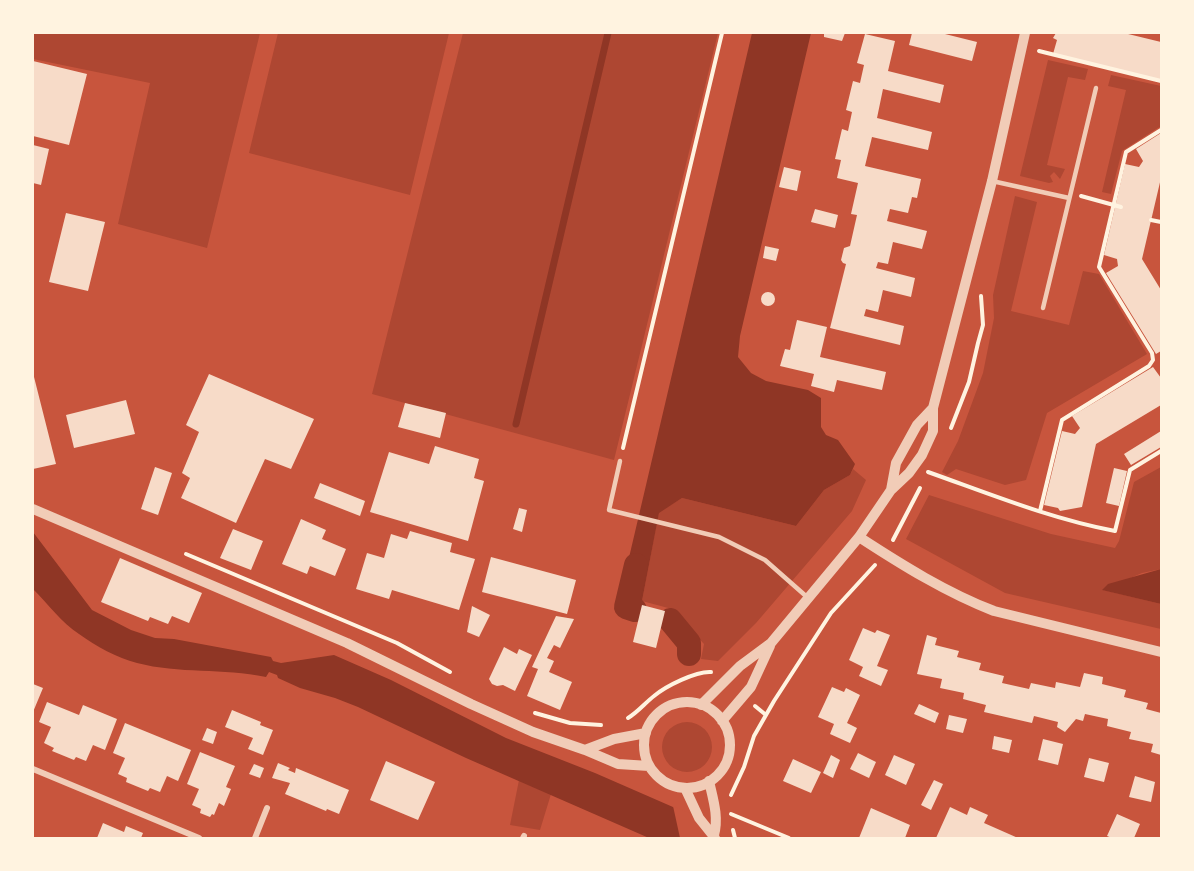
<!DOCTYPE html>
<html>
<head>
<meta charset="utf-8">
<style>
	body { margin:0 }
	#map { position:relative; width:1194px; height:871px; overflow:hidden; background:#c8553d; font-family:Cabin,sans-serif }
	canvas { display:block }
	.frame { position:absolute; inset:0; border:34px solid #fff3e0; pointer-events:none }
</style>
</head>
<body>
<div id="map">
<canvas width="1194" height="871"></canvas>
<div class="frame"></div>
</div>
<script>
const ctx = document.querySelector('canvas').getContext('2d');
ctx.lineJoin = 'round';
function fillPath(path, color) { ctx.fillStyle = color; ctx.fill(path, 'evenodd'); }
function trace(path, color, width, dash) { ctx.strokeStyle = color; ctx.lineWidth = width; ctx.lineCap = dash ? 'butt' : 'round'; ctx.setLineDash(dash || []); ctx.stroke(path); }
fillPath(new Path2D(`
	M33 33H260L207 248 118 224 150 83 33 59Z
	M278 33H449L410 195 249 153Z
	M463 33H718L614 460 372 394Z
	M1048 60 1088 69 1085 80 1068 77 1047 165 1065 169 1060 179 1054 172 1050 176 1053 182 1049 183 1020 176Z
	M1111 75 1161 86V126L1122 151 1111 194 1102 192 1126 90 1108 86Z
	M1015 196 1037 202 1011 311 1069 325 1083 271 1099 274 1147 354 1047 413 1026 480 1005 485 956 469 947 475 942 472 958 441 983 373 994 318 993 295Z
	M1161 467V569L1142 573 1103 590 1161 604V629L1005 593 906 539 929 495 1051 534 1115 548 1119 541 1134 482Z
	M853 469 866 480 852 511 756 623 718 661 701 659 704 644 672 609 642 601 659 512 682 498 796 526 824 490 850 475Z
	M662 747a25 25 0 1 1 50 0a25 25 0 1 1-50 0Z
	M519 780 551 794 540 830 510 825Z`), '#ae4732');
fillPath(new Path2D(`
	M752 33H811L740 336 738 357 751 373 766 381 808 390 821 398V427L826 435 838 440 855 464 850 475 824 490 796 526 682 498 659 513 642 601 620 596Z
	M33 532 92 610 131 630 155 638 174 639 271 657 273 661 281 663 334 655 391 680 506 738 595 773 744 838H649L466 758 358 707 335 698 300 688 278 678 277 675 269 672 266 677C223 668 179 674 137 663 117 658 96 646 79 634 62 623 48 604 33 589Z
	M1161 569V604L1102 590 1108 584Z`), '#8f3625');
fillPath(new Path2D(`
	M673 806 747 838H680Z`), '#c8553d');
trace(new Path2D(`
	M516 424 608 33`), '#8f3625', 7);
trace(new Path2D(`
	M635 610 626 607 636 565
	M670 620 689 643V654`), '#8f3625', 24);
fillPath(new Path2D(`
	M824 33H845L842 41 824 37Z
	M912 33H941L977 42 972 61 909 45Z
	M1056 33H1124L1161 42V80L1053 54 1057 40 1053 38Z
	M865 34 895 41 888 71 944 85 940 103 883 89 877 118 932 132 928 150 872 137 865 166 921 179 917 198 912 197 908 213 890 209 887 221 927 231 922 249 893 242 888 264 878 262 876 268 915 278 911 297 883 290 878 312 866 309 864 316 904 326 900 345 830 328 846 264 843 263 841 260 844 248 850 246 857 215 851 214 858 183 837 178 841 160 835 159 842 129 848 131 852 112 846 110 853 81 860 83 864 65 857 63Z
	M33 61 87 74 69 145 33 136Z
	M1161 133V178L1142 259 1161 290V351L1156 354 1106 273 1118 266 1117 259 1104 255 1125 164 1139 167 1143 161 1136 149Z
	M33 145 49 149 41 185 33 183Z
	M784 167 801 171 797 191 779 187Z
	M815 209 838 215 835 228 811 222Z
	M66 213 105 222 88 291 49 282Z
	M765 246 779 249 776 261 763 258Z
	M761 299a7 7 0 1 1 14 0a7 7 0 1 1-14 0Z
	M797 320 827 327 820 357 886 372 882 390 837 380 834 392 811 386 814 374 780 366 785 349 790 350Z
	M1153 367 1161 378V405L1096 444 1082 507 1060 511 1058 508 1044 505 1062 431 1075 434 1080 428 1072 416Z
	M33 373 56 464 33 469Z
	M209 374 314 419 291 469 265 459 236 523 181 498 190 478 182 473 199 432 186 425Z
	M126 400 135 434 74 448 66 415Z
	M405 403 446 413 440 438 398 427Z
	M1161 431V447L1131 465 1124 454Z
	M435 446 479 459 474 478 484 481 468 541 370 512 389 452 429 464Z
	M155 467 172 473 158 515 141 509Z
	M1114 468 1127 471 1119 506 1106 503Z
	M320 483 365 501 360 516 314 498Z
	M519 508 527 510 522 532 513 529Z
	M301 519 326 530 322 539 346 549 335 576 310 566 307 574 282 564Z
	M233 529 263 541 251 570 220 558Z
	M410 531 452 543 450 552 475 559 459 610 392 590 389 599 356 589 367 553 384 558 391 534 407 539Z
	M491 557 576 580 567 614 482 592Z
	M120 558 202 593 189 623 172 616 168 624 150 617 148 621 101 602Z
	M642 605 665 611 656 648 633 642Z
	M472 606 490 615 479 637 467 632Z
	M556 616 574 619 560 648 554 645 547 658 554 661 549 672 572 682 560 710 527 696 538 669 532 667Z
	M863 628 875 633 877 630 890 635 877 666 888 670 881 686 859 676 863 667 849 660Z
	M927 635 937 638 935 645 959 651 957 657 981 663 979 670 1004 676 1002 683 1029 689 1031 683 1055 688 1056 682 1080 687 1084 673 1103 677 1102 684 1126 690 1124 697 1148 703 1146 709 1161 713V755L1151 752 1153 744 1129 739 1131 732 1107 726 1108 719 1085 714 1083 721 1076 719 1065 732 1057 727 1058 722 1034 716 1032 723 984 712 986 705 963 699 964 693 940 688 942 679 917 674Z
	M504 647 517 654 519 649 532 655 515 691 503 685 497 686 492 684 489 679Z
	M33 684 43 688 33 712Z
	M832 687 844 692 846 688 860 695 847 723 857 728 850 743 830 734 834 724 818 717Z
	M47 702 79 715 83 705 117 719 105 750 93 745 86 761 76 757 74 760 52 751 54 748 44 743 51 727 39 722Z
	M919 704 939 713 935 723 914 714Z
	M232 710 261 722 260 725 273 730 263 755 248 749 253 738 225 727Z
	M949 715 967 719 963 733 946 729Z
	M125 723 191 750 178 781 167 776 160 792 150 788 148 791 126 782 127 778 118 774 125 758 113 753Z
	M207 728 217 732 213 744 202 740Z
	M994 736 1012 740 1009 753 992 749Z
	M1043 739 1063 744 1058 765 1038 760Z
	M200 752 235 766 226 787 231 789 224 806 219 803 214 815 212 814 210 817 200 813 201 809 192 805 199 789 187 784Z
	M858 753 876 762 869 778 850 769Z
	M831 755 840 760 833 778 823 773Z
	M894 755 915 764 906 785 885 775Z
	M1089 758 1109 763 1104 782 1084 777Z
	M793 759 821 772 811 793 783 781Z
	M386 761 435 782 418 820 370 800Z
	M278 763 290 768 288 770 295 773 296 768 349 790 339 814 327 809 326 811 285 794 290 783 272 778Z
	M254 764 264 768 260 778 249 774Z
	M1135 776 1155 782 1151 802 1129 797Z
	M934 780 943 784 931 810 921 805Z
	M950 807 967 815 970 807 988 815 984 823 1018 838H936Z
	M871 808 910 825 905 838H859Z
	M1117 814 1140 824 1134 838H1112L1107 836Z
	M103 823 124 832 126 826 143 833 141 838H97Z`), '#f7dbc8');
trace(new Path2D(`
	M1039 51 1161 81
	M1081 196 1121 207
	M1151 220 1161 222
	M951 428 969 382 978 343 983 325 981 296
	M623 448 722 33
	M928 472C990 494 1051 519 1115 531L1130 470 1161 451
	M1040 511 1062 420 1149 366 1153 360 1152 353 1099 267 1126 152 1161 130
	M893 540 920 488
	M186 554 397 643 450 672
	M755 706 766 715
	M535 713 570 723 601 725
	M628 718C638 712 645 703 654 696 666 686 696 671 711 672
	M731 795 744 767 754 736 774 701 831 613 875 565
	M731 814 789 838
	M733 830 735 838`), '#fff3e0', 4);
trace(new Path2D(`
	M992 181 1069 198
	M1043 308 1096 88
	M620 461 609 510 719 537 765 560 807 597`), '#f1ccb7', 4.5);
trace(new Path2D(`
	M33 769 199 838
	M255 838 267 808
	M523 838 524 836`), '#f1ccb7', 6);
trace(new Path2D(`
	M891 490 896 463 917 425 933 408
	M33 509 347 643 471 704 533 732 585 750 618 764 649 766
	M859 537C902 565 947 593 994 611L1161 652
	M644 745a43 43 0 1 1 86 0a43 43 0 1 1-86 0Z
	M701 705 740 666 771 643 859 537 891 490 909 473 922 455 933 431V408L992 181 1025 33
	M722 721 751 687 770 646
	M585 750 614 739 646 733
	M709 781C713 799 719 817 714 835
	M685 788 699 818 715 838`), '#f1ccb7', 10);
</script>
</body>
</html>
